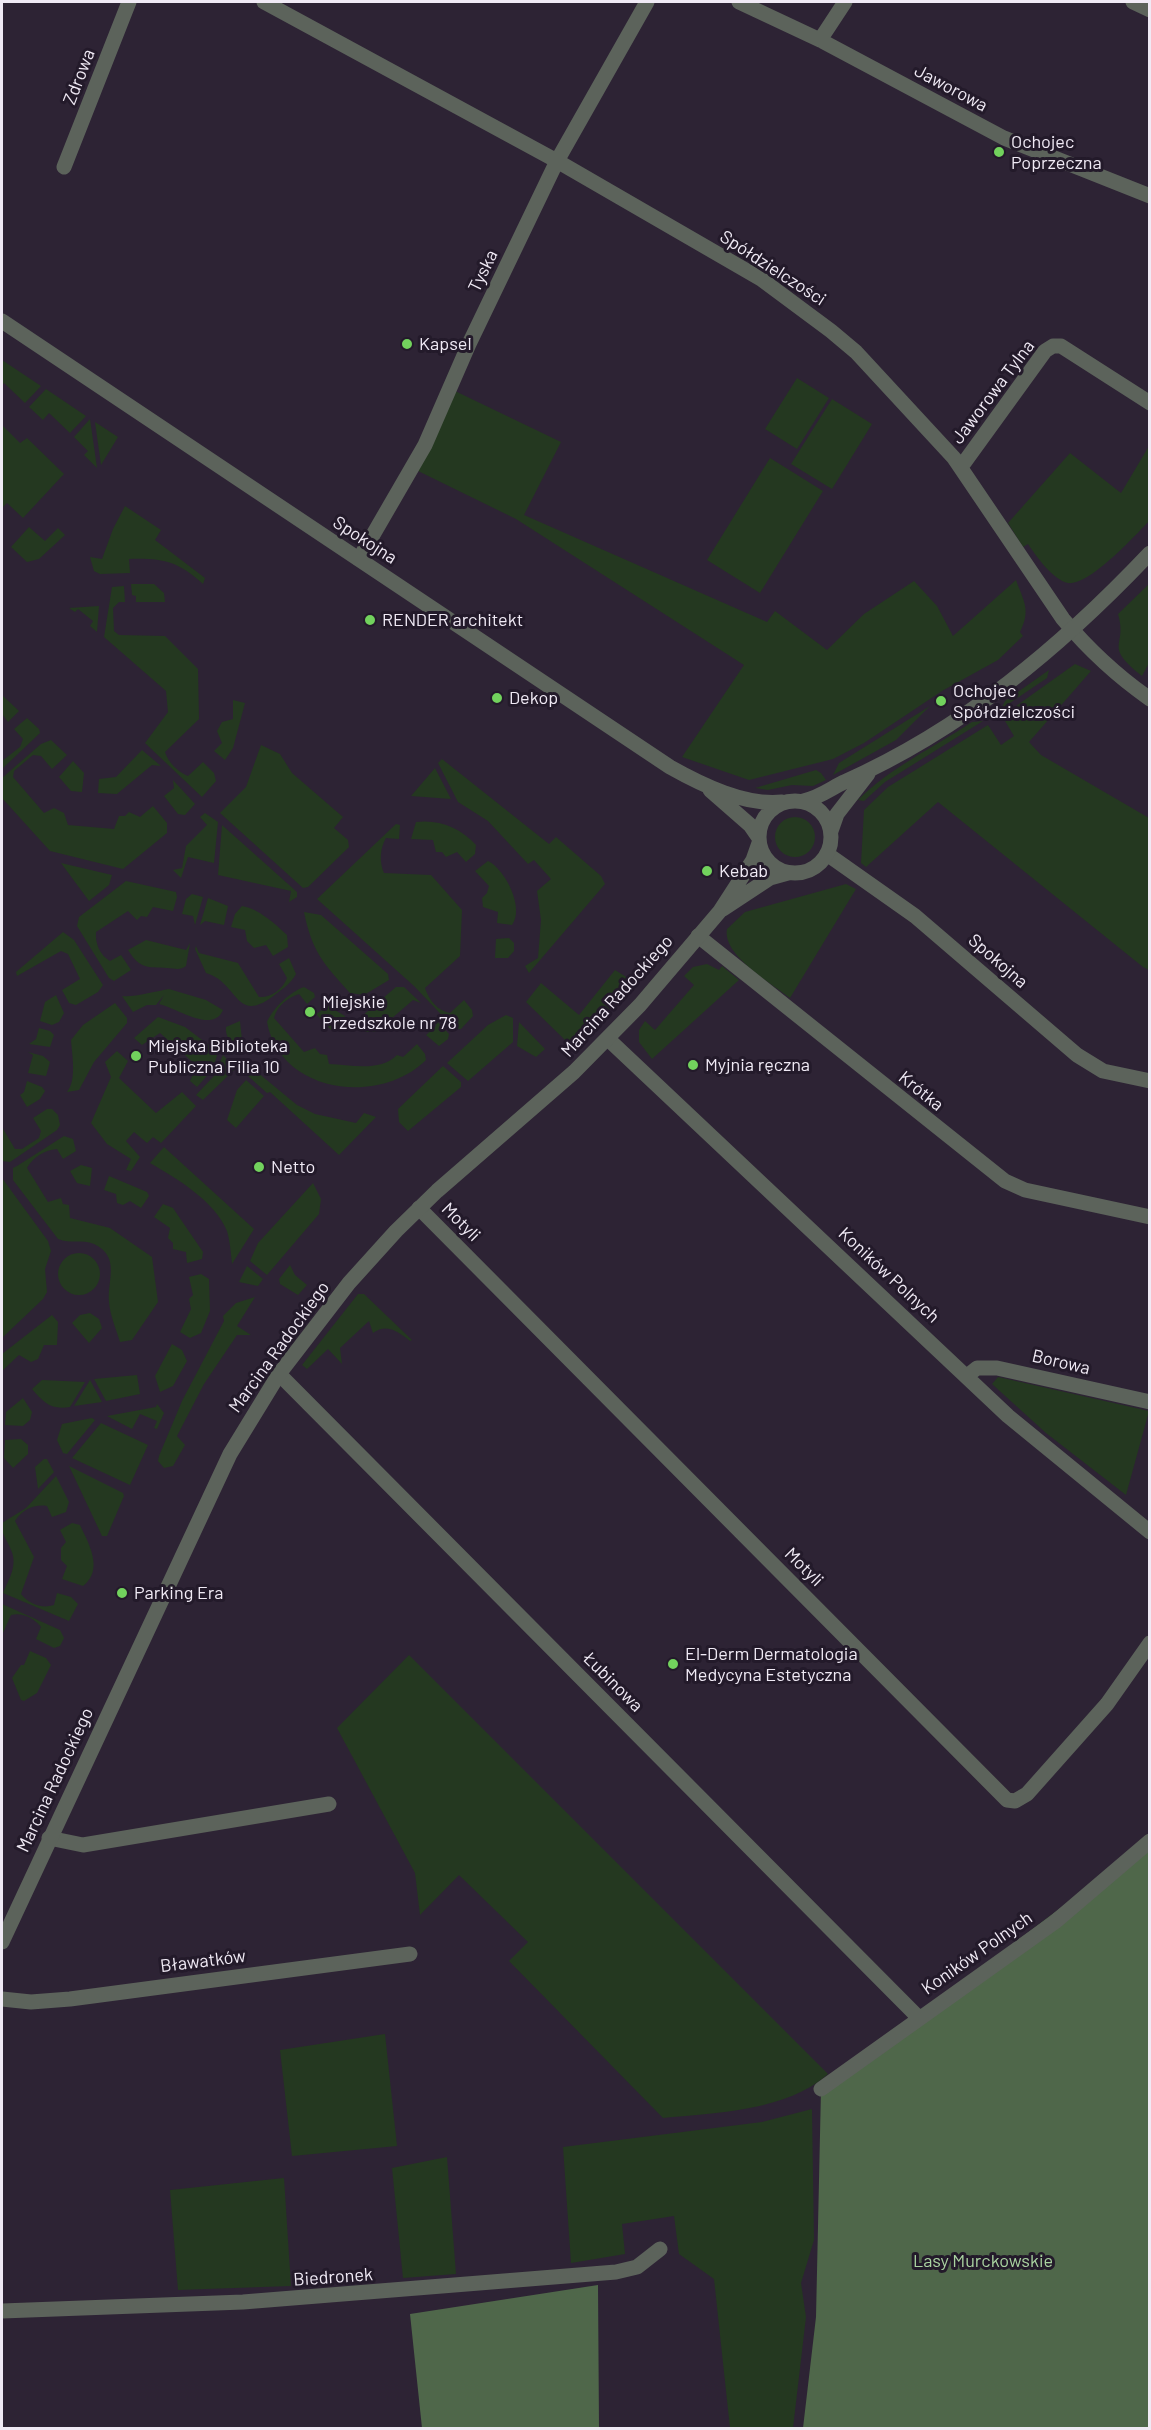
<!DOCTYPE html>
<html>
<head>
<meta charset="utf-8">
<style>
	body { margin:0 }
	#map { position:relative; width:1151px; height:2430px; overflow:hidden; background:#2d2334; font-family:Barlow,sans-serif }
	canvas { display:block }
	.frame { position:absolute; inset:0; border:3px solid #f0eaf5; pointer-events:none }
</style>
</head>
<body>
<div id="map">
<canvas width="1151" height="2430"></canvas>
<div class="frame"></div>
</div>
<script>
const ctx = document.querySelector('canvas').getContext('2d');
ctx.lineJoin = 'round';
function fillPath(path, color) { ctx.fillStyle = color; ctx.fill(path, 'evenodd'); }
function trace(path, color, width, dash) { ctx.strokeStyle = color; ctx.lineWidth = width; ctx.lineCap = dash ? 'butt' : 'round'; ctx.setLineDash(dash || []); ctx.stroke(path); }
function label(font, color, halo, rows, align = 'center') {
  ctx.font = font + ' Barlow,sans-serif'; ctx.lineWidth = 6; ctx.setLineDash([]); ctx.textBaseline = 'middle'; ctx.strokeStyle = halo; ctx.fillStyle = color; for (const [text, x, y, turn = 0] of rows) {
    ctx.save(); ctx.translate(x, y); ctx.rotate((+turn || 0) * Math.PI / 180); ctx.textAlign = isNaN(turn) ? turn : align; if (halo) ctx.strokeText(text, 0, 0); ctx.fillText(text, 0, 0); ctx.restore();
  }
}
fillPath(new Path2D(`
	M2 360 41 386 25 403 4 383 2 386Z
	M797 378 829 398 797 449 765 429Z
	M46 389 86 416 70 433 49 413 43 420 29 407Z
	M455 391 561 442 524 515 767 622 775 611 827 650 864 614 914 581 937 606 953 636 1016 580C1024 602 1031 610 1020 632L1023 636 998 660 942 691 864 743 833 759 749 780 682 757 744 665 516 519 416 470Z
	M832 399 872 424 832 489 791 464Z
	M90 419 97 468 84 455 88 451 74 437Z
	M95 422 118 437 101 465Z
	M2 425 20 443 27 438 64 474 23 518 7 503 2 508Z
	M1149 446V521C1135 536 1089 586 1068 583 1053 580 1036 556 1028 544L1023 547 1008 523 1070 453 1121 493Z
	M770 458 823 491 760 593 707 560Z
	M125 506 161 530 155 540 205 578 203 584C178 561 162 558 129 559L130 573 100 574 94 571 90 557 102 559 113 529Z
	M29 527 45 541 58 528 65 535 39 559 27 562 11 547Z
	M131 584H154L164 593 165 602H136V596L132 595Z
	M1149 584V663L1142 676C1102 644 1128 648 1118 614Z
	M124 586 125 602H119L113 608 114 631 119 635 165 636 198 669 199 719 165 752C168 762 178 772 188 776L203 762 214 773 216 781 202 797 145 743 168 712 166 691 104 637 112 587Z
	M99 606 97 632 90 626 93 621 78 609 75 612 69 608Z
	M1075 664 1091 671 1029 742 1041 755 1149 818V970L1143 967 938 802 866 867 861 863 864 810 888 787 988 725 1001 745 1014 736 1002 716Z
	M1049 670 1047 678 1001 709 1005 701Z
	M2 695 19 711 8 722 2 714Z
	M233 700 245 703 233 748 225 760 214 751 222 743 217 731 222 722 233 719Z
	M930 706 896 740 833 775 839 763Z
	M27 718 39 729 40 733 2 769V761L20 747 23 739 14 729Z
	M983 721 885 782 864 801 858 800C891 767 933 748 972 722Z
	M51 740 67 755 52 769 41 756 33 755 14 771 13 777 44 813 54 808 64 813 68 825 114 829 119 816H125L129 812 140 817 153 806 167 823V833L123 869 50 851 2 798V778L41 744Z
	M261 745 280 754 292 773 343 817 334 828 348 840 349 847 308 887 303 888 220 813 246 787Z
	M142 750 161 766 152 765 117 794 98 793 99 779 116 777Z
	M442 759 549 844 556 837 601 876 605 884 529 973 525 966 538 958 541 920 537 891 551 879 534 860 528 864 488 821 458 802 438 763Z
	M73 761 84 773 82 792 71 791 59 777Z
	M435 768 451 799 411 796Z
	M816 770 821 773 826 780 813 786 792 785 768 790 755 788Z
	M173 780 195 804 185 815 178 814 164 796 174 788Z
	M205 813 218 822 214 863 188 857 181 878 173 870 182 868 186 846 207 825 200 817Z
	M775 837a20 20 0 1 1 40 0a20 20 0 1 1-40 0Z
	M416 822C439 819 461 828 476 845L475 854 466 862 457 852 446 857 442 852H436L433 840 411 839Z
	M396 824 400 825 399 839 386 838C380 848 379 862 384 873L431 875 462 910 460 956 425 988C429 1000 438 1011 450 1013L464 1000 472 1010 473 1016 461 1029H455L414 986 317 899Z
	M222 825 297 892V897L289 902 291 891 218 875Z
	M488 861C505 869 525 908 512 925L497 923 498 912 483 907 482 898 487 893 489 886 475 871Z
	M61 863 112 875 109 885 89 901Z
	M126 881 176 892 177 897 173 911 153 907 147 917 141 916 137 920 128 911 96 932C95 944 100 955 110 961L121 955 131 970 114 981 109 978 77 926 79 917Z
	M846 884 856 889 790 998C771 983 722 955 727 929L745 912Z
	M192 894 203 897 195 925 193 916 182 914 186 899Z
	M208 898 228 906 224 925 205 921 200 925Z
	M242 906C259 909 274 923 287 935L288 947 273 956 266 945 254 948 247 941 245 930 231 927 235 914Z
	M304 912 321 915 388 974 389 980 364 995 350 993C324 964 312 952 304 912Z
	M63 932 74 940 103 985 98 992 76 1005 69 1003 62 990 80 979 68 954 61 951 17 976 16 972Z
	M509 938 514 943V951L508 958H495L496 939Z
	M146 940 186 950 190 943 186 966C179 971 175 968 167 968 147 967 140 969 128 950Z
	M196 946 199 953 238 963 259 997C271 998 283 989 287 978L279 964 289 958 296 974C291 984 281 990 272 997 235 1024 238 982 206 973L195 949Z
	M707 964 719 970 722 966 739 980 652 1059 639 1042V1030L645 1021 655 1030 694 985 684 976 693 967Z
	M615 970 636 983 575 1043 565 1040 526 1002 541 983 579 1015Z
	M304 987 314 993 315 997 307 1004 299 994C287 998 277 1006 274 1018L304 1052 315 1048 320 1054 327 1055 329 1064C351 1065 381 1072 397 1055L403 1057 417 1044 425 1054 426 1060C380 1106 280 1094 267 1022 273 1008 290 992 304 987Z
	M396 987H404L421 1003 413 1000 376 1032H361V1017Z
	M169 989 206 1000 223 1010C213 1034 177 1008 159 1004L164 995 156 1005H147L133 1012 122 996C131 998 157 991 169 989Z
	M56 995 64 1013 59 1022 52 1025 40 1021 45 1002Z
	M115 1003 127 1018V1023L94 1062 79 1090 67 1092C77 1080 72 1055 71 1040L83 1025Z
	M328 1006 345 1016 344 1031 331 1030 316 1014Z
	M506 1015 513 1018V1042L468 1081 447 1063 488 1025Z
	M158 1017 185 1027 218 1052 213 1069 197 1087 190 1081 197 1066 160 1033 142 1045 134 1038Z
	M435 1019 449 1034 448 1039 439 1046 426 1035 436 1026Z
	M240 1021 243 1050C234 1044 225 1040 226 1027Z
	M519 1022 545 1049 536 1057 517 1046Z
	M39 1028 50 1031 54 1035 50 1047 29 1044 36 1039Z
	M117 1051 128 1061 119 1078 156 1113 182 1092 196 1106 161 1143 153 1137 147 1143 134 1132 126 1141 140 1157 131 1171 126 1170 131 1159 107 1144 91 1123 111 1077 105 1062Z
	M28 1052 43 1056 50 1062 46 1076 28 1073 33 1055Z
	M223 1055 236 1068 203 1100 196 1095 214 1076Z
	M260 1064 257 1072 297 1105 315 1114 356 1123 364 1113 376 1117 339 1155 270 1092 267 1093 248 1076Z
	M443 1066 461 1082V1087L408 1131 399 1122 398 1109Z
	M246 1080 264 1096 236 1128 227 1120 237 1090Z
	M27 1081 42 1087 45 1091 40 1099 27 1107 20 1095 24 1092Z
	M47 1109H52L58 1115 60 1125 57 1130 10 1162 2 1161V1127L15 1149H22L39 1138 41 1131 33 1118Z
	M64 1136 73 1139 76 1151 63 1159 57 1149C45 1150 33 1157 27 1168L48 1202 61 1198 63 1204 69 1205 70 1218 110 1228 152 1257 158 1302 132 1340 120 1342C116 1329 110 1315 109 1302 107 1280 121 1257 94 1244 82 1239 70 1244 58 1239L13 1180V1168L17 1166Z
	M164 1147 254 1229 232 1264C231 1254 230 1241 227 1231 214 1200 177 1179 150 1163Z
	M81 1165 92 1168 90 1186 77 1183 70 1171Z
	M109 1176 147 1192 149 1196 141 1208 130 1201 123 1205 117 1203 116 1194 104 1190Z
	M2 1178 48 1241 51 1251 45 1269 47 1292 43 1299 2 1338Z
	M313 1183 321 1199 319 1214 267 1275 250 1261 258 1243Z
	M163 1204 173 1208 203 1252 202 1259 187 1263 186 1252 173 1249V1243L168 1238 170 1228 154 1217Z
	M58 1274a21 21 0 1 1 42 0a21 21 0 1 1-42 0Z
	M290 1265 295 1275 307 1285 298 1295 280 1284 279 1279Z
	M247 1266 263 1279 258 1286 239 1282Z
	M201 1274 209 1279 210 1311 201 1333 190 1338 180 1332 191 1309 189 1299 193 1295 189 1277Z
	M358 1294H364L412 1340 410 1341C398 1332 387 1323 373 1333L369 1321 340 1348 342 1364 328 1349 307 1369 302 1365Z
	M255 1297 237 1326 251 1335H237L204 1384 177 1436 185 1445 173 1466 164 1468 158 1461 159 1456 182 1401 224 1321 223 1316 236 1303Z
	M90 1313 99 1319 102 1328 89 1343 72 1323 80 1315Z
	M52 1315 58 1322 57 1345H44L38 1359 31 1362 19 1355 2 1371V1354Z
	M172 1344 182 1350 187 1361 173 1386 160 1392 155 1376Z
	M137 1375 140 1394 106 1401 94 1379Z
	M998 1377 1149 1411 1126 1495 1046 1433 992 1384Z
	M42 1380 85 1382 70 1407C51 1410 44 1403 32 1389Z
	M90 1380 102 1402 74 1406Z
	M23 1398 32 1412 30 1420 23 1426 5 1425 6 1412Z
	M157 1404 164 1413 157 1429 154 1428 157 1421 140 1414 132 1429 107 1416 156 1407Z
	M92 1418 95 1420 67 1454 63 1453 57 1440 62 1424Z
	M101 1423 148 1445 130 1485 72 1458Z
	M21 1439 28 1445V1454L13 1468 4 1458 5 1440Z
	M44 1459H47L54 1472 38 1489 35 1467Z
	M69 1466 123 1493 124 1496 107 1536H102Z
	M56 1476 69 1502 66 1512 52 1517 47 1506C34 1504 22 1510 15 1521L34 1557 21 1594C29 1604 42 1609 54 1605L57 1593 71 1597 78 1604 69 1621 3 1593C9 1579 18 1565 11 1550 7 1539 1 1535 2 1523L26 1508Z
	M72 1523 80 1525C89 1544 104 1570 83 1586L62 1579 67 1566 61 1560V1548L66 1542 60 1530Z
	M2 1604 60 1630 64 1638 60 1646 54 1648 36 1639 41 1627C34 1618 22 1612 11 1615L2 1635Z
	M30 1651 46 1658 51 1665 37 1693 24 1701 21 1700 12 1678 21 1665H24Z
	M409 1655 828 2074C788 2111 714 2113 663 2118L509 1961 528 1942 459 1875 420 1915 415 1873 337 1728Z
	M385 2034 397 2146 292 2156 280 2050Z
	M812 2109 814 2240 801 2283 806 2317 793 2428H730L714 2279 679 2254 674 2216 622 2224 625 2254 571 2263 563 2147 762 2122Z
	M447 2157 456 2274 403 2278 392 2168Z
	M284 2178 291 2286 178 2290 170 2190Z`), '#243820');
fillPath(new Path2D(`
	M1149 1841V2428H803L816 2317 821 2089Z
	M598 2285 599 2428H422L410 2314Z`), '#4f674a');
trace(new Path2D(`
	M264 2 557 161 761 279 831 331 856 352 954 458 1063 619C1089 650 1117 676 1150 699
	M739 2 820 40 1004 138 1150 196
	M1133 2 1150 10
	M820 40 845 2
	M64 167 129 2
	M961 467 1045 351 1053 346H1061L1150 403
	M359 559 425 445 469 344 557 161 647 2
	M827 854 915 916 1077 1055 1103 1071 1150 1081
	M698 936 1005 1181 1025 1190 1150 1217
	M608 1039 1008 1416 1150 1532
	M419 1208 1007 1800 1015 1801 1027 1794 1107 1704 1150 1643
	M279 1374 919 2018
	M967 1376 977 1368H997L1150 1402
	M49 1838 83 1845 329 1804
	M2 1999 31 2002 70 1999 410 1954
	M821 2089 1055 1922 1150 1841
	M2 2311 243 2302 616 2272 637 2267 660 2249`), '#5c635b', 15);
trace(new Path2D(`
	M2 321 670 767C702 785 745 806 782 802
	M710 790 750 825 759 838
	M759 837a36 36 0 1 1 72 0a36 36 0 1 1-72 0Z
	M803 801C819 798 830 789 844 782 963 729 1061 647 1150 553
	M831 831 837 814 868 774
	M723 909 770 878 788 873
	M2 1942 230 1454 279 1374 349 1283 396 1231 437 1191 574 1072 640 1005 720 911 753 860 759 843`), '#5c635b', 15);
for (const [x, y, r, color] of [
	[999,152,6,"#72d25d"],
	[407,344,6,"#72d25d"],
	[370,620,6,"#72d25d"],
	[497,698,6,"#72d25d"],
	[941,701,6,"#72d25d"],
	[707,871,6,"#72d25d"],
	[310,1012,6,"#72d25d"],
	[136,1056,6,"#72d25d"],
	[693,1065,6,"#72d25d"],
	[259,1167,6,"#72d25d"],
	[122,1593,6,"#72d25d"],
	[673,1664,6,"#72d25d"]
]) { const dot = new Path2D(); dot.arc(x, y, r, 0, 2 * Math.PI); ctx.fillStyle = color; ctx.fill(dot); trace(dot, '#231a2a', 2); }
label('18px', '#f0eaf5', '#231a2a', [
	["Zdrowa",79,77,-69],
	["Jaworowa",951,88,28],
	["Spółdzielczości",773,268,33],
	["Tyska",483,271,-64],
	["Jaworowa Tylna",993,392,-53],
	["Spokojna",365,540,33],
	["Spokojna",998,961,41],
	["Marcina Radockiego",617,996,-48],
	["Krótka",921,1091,39],
	["Motyli",461,1222,45],
	["Koników Polnych",889,1275,43],
	["Marcina Radockiego",279,1347,-54],
	["Borowa",1061,1362,13],
	["Motyli",804,1567,45],
	["Łubinowa",613,1682,45],
	["Marcina Radockiego",55,1780,-65],
	["Koników Polnych",977,1953,-35],
	["Bławatków",203,1961,-7],
	["Biedronek",333,2277,-4]
]);
label('18px', '#f0eaf5', '#231a2a', [
	["Ochojec",1011,142],
	["Poprzeczna",1011,163],
	["Kapsel",419,344],
	["RENDER architekt",382,620],
	["Ochojec",953,691],
	["Spółdzielczości",953,712],
	["Dekop",509,698],
	["Kebab",719,871],
	["Miejskie",322,1002],
	["Przedszkole nr 78",322,1023],
	["Miejska Biblioteka",148,1046],
	["Publiczna Filia 10",148,1067],
	["Myjnia ręczna",705,1065],
	["Netto",271,1167],
	["Parking Era",134,1593],
	["El-Derm Dermatologia",685,1654],
	["Medycyna Estetyczna",685,1675]
], 'left');
label('18px', '#aad4a1', '#231a2a', [
	["Lasy Murckowskie",983,2261]
]);
</script>
</body>
</html>
